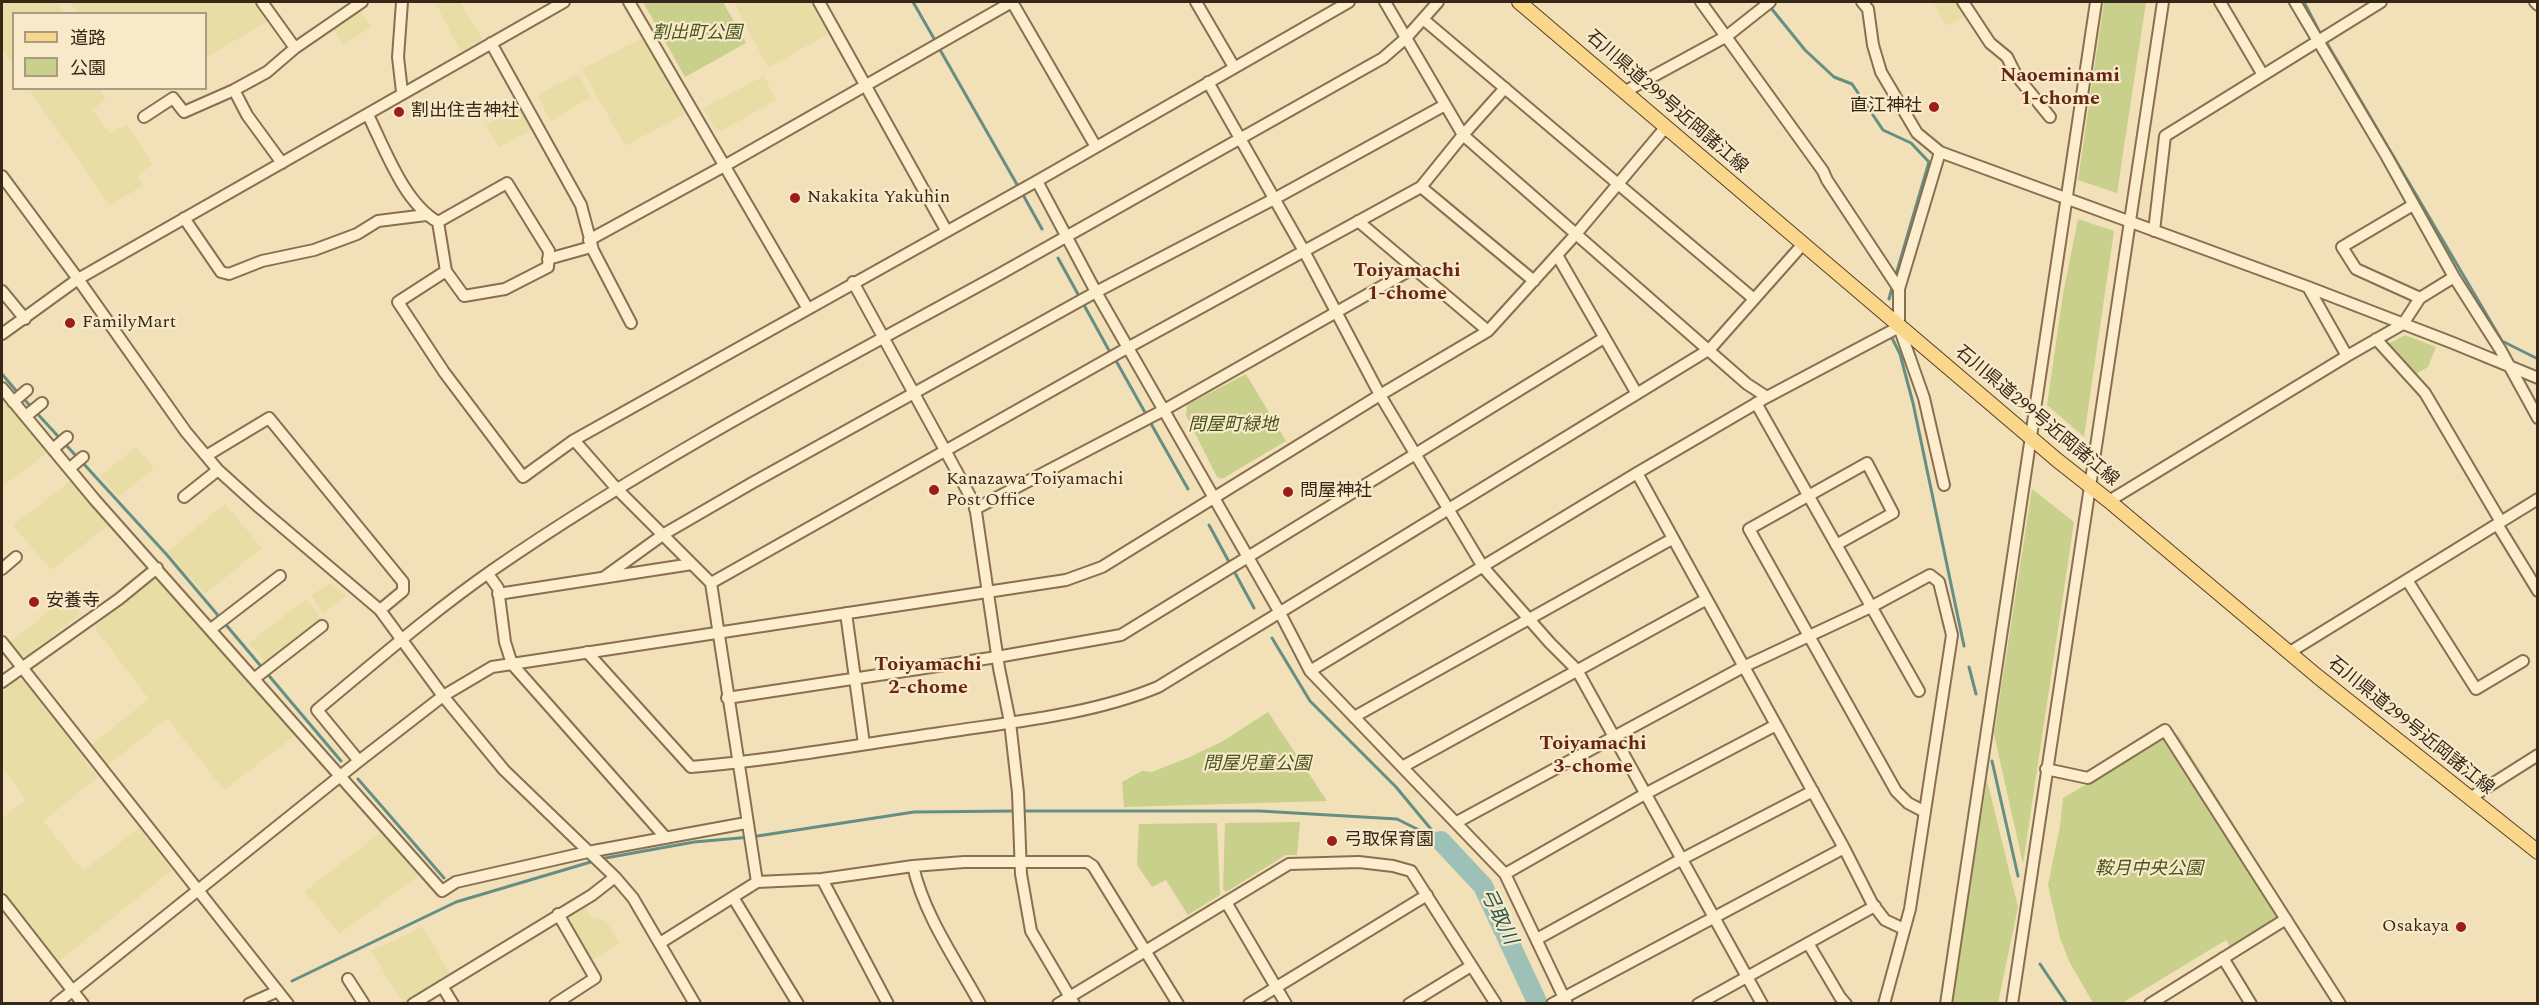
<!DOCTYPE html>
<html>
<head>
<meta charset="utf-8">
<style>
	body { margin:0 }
	#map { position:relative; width:2539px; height:1005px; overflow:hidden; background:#f2e0b9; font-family:Spectral,"Noto Sans JP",serif }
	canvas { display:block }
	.frame { position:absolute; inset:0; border:3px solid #362719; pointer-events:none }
	.legend { position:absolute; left:12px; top:12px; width:195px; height:78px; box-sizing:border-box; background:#f8eac9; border:2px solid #aa9c83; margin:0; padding:8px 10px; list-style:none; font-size:18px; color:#362719 }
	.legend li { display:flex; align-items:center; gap:12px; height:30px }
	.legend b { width:30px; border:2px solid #aa9c83 }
</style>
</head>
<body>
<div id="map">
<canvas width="2539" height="1005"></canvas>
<div class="frame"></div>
<ul class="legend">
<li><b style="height:8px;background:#fad78b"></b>道路</li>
<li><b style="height:16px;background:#c8d08c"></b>公園</li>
</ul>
</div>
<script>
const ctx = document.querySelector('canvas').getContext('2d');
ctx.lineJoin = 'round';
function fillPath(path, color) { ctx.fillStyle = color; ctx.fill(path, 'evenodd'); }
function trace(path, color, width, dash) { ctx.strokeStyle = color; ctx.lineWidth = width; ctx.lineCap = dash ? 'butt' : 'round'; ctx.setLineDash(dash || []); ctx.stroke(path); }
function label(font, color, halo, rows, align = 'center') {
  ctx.font = font + ' Spectral,"Noto Sans JP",serif'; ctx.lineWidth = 4.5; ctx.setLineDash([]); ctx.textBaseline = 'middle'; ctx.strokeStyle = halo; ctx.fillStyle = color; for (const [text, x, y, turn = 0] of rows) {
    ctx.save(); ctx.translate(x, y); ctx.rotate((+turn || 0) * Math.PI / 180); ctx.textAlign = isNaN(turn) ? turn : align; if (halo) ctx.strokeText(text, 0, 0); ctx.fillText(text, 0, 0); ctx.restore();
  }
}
fillPath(new Path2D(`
	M2 2H57L65 13 14 14 13 66 2 48Z
	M70 2H256L270 20 207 57 206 14 78 13Z
	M435 2H460L483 40 461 52Z
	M734 2H810L828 34 768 68Z
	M1933 2H1957L1966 16 1947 26Z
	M360 10 371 27 344 45 333 29Z
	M646 36 688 112 625 146 582 69Z
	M578 74 591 97 551 121 537 95Z
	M764 76 776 100 721 131 715 129 703 108Z
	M29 89H99L106 99 92 110 110 134 127 124 152 164 137 177 143 185 110 206Z
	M520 108 531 130 499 148 486 125Z
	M2 398 48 452 2 487Z
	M136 447 154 468 119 497 100 476Z
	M73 479 110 524 51 570 13 525Z
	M225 504 262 548 205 594 167 552Z
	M156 578 162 582 297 734 224 790 167 718 108 765 91 745 149 699 94 627Z
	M331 583 346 596 323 613 311 595Z
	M67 597 80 614 27 656 20 655 10 642Z
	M306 599 322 618 267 664 249 643Z
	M17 680 24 681 98 777 43 821 83 871 139 828 172 870 59 961 2 889V818L26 800 2 767V693Z
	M380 833 388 837 421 874 339 934 305 891Z
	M585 904 591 917 606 921 620 943 592 960 567 919 569 912Z
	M422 927 450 973 403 1003 371 951Z`), '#e8dda5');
fillPath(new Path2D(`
	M643 2H723L746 43 685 77Z
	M2104 2H2146L2117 193 2078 180Z
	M2078 219 2114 231 2084 437 2047 405 2063 294Z
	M2405 335 2436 347 2428 367 2414 375 2390 351V343Z
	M1246 374 1286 441 1222 479 1217 477 1186 415 1187 405Z
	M2032 489 2074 522 2023 864 1994 734Z
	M1268 712 1327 801 1124 807 1122 782 1142 771 1152 772 1190 757 1223 741Z
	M2173 733 2178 735 2289 912 2231 948 2226 940 2122 1003H2093L2069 961 2060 938 2048 885 2060 826 2063 798Z
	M1987 780 2018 907 1998 1003H1952Z
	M1300 822 1297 855H1286L1226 892 1223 889 1225 823Z
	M1217 823 1220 895 1188 915 1166 880 1152 887 1137 865 1139 824Z`), '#c8d08c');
trace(new Path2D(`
	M913 2 936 42
	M2304 2 2321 35
	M1771 8 1805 50 1834 77 1852 84 1883 130 1911 143 1929 162 1895 278
	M2325 40 2502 341 2538 359
	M939 48 1019 188
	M1022 193 1042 229
	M1058 258 1111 354
	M1889 299 1893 284
	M1892 338 1900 354 1913 403 1964 646
	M1115 359 1147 416
	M2 374 18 393
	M23 398 77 457
	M1150 422 1188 489
	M82 462 167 555 341 761
	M1209 525 1254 608
	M1272 638 1310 701 1396 787 1440 840
	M1969 667 1976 694
	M1992 761 2018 876
	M358 779 444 878
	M1022 811H1260L1397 819 1441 841
	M600 859 694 842 751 837 914 812 1016 811
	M2040 964 2067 1004
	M292 981 456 902 594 861`), '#658f84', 3);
trace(new Path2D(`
	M1441 841 1483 886 1538 1004`), '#9ec1b7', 20);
const minor = new Path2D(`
	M262 2 295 48 362 2
	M629 2 808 309
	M819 2 946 230
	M1012 2 1096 147
	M1196 2 1234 67
	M1385 2 1463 135 1747 384 1767 397
	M1701 2 1823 171 1827 180 1899 289
	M1862 2 1868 9 1873 45 1881 72 1917 133 1940 152 2308 287 2453 343 2538 378
	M1963 2 1990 43 2007 57 2016 75 2050 117
	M2220 2 2263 75
	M2295 2 2387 157 2454 277 2500 349 2538 418
	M2535 2 2538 5
	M1423 19 1754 299
	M491 43 581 205 593 250 631 323
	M1208 82 1304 251 1380 395 1483 567 1550 643 1577 670 1762 1004
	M234 90 247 115 282 163
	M1626 91 1727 36 1770 2
	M402 92 398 57 402 2
	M368 115C385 149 404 203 438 222L446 271 398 302 444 372 523 477 574 440 1037 181 1349 2
	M144 117 173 98 184 112 234 90 267 72 295 48
	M1940 152 1899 289V327L1924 398 1944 485
	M2 176 78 279 186 432 218 470 260 508 380 610 443 696 504 770 615 877 633 898 695 1004
	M1037 181 1096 292 1280 613 1310 671 1505 874 1567 1004
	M1421 187 1534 281
	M2413 205 2342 247 2356 269 2420 298
	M184 218 221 272 229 274 262 261 314 250 357 234 378 221 426 215
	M1358 221 1488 331
	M438 222 507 183 549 251 548 267 505 289 464 296 446 271
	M2154 231 2165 136 2381 2
	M589 240 726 165 1012 2
	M1557 255 1637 394
	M548 259 591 247
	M853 282 975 505 999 668 1010 722 1018 793 1021 874 1031 931 1074 1004
	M2 291 25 319
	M2 334 78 279 564 2
	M2376 339 2425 393 2501 522
	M2347 356 2403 324 2420 298 2454 277
	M2 388 95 500 442 891 456 882 588 852 746 823
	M13 402 27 390
	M1756 403 1919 691
	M26 416 42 403
	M574 440 617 489 711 583 757 882
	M53 449 67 437
	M206 456 269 418 403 582V591L380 610
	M70 468 83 457
	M184 497 218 470
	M2109 501 2347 356 2308 287
	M975 509 1164 410 1414 268
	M2497 524 2538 591
	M1836 545 1893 513 1867 463 1749 529 1896 791 1908 803 1925 812
	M2 569 16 557
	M488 574 498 588 505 642 512 664 666 838
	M603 578 664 534 752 483 1096 292 1274 199 1445 105
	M2407 580 2476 689 2523 661
	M711 583 1129 347 1421 187 1463 135 1505 88
	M498 594 692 564
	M846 613 864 744
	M211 629 280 576
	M2 642 288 1004
	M587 652 691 767C774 760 857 745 940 733 1011 722 1091 715 1158 687L1710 349 1803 244
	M2290 652 2538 499
	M1310 671 1637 473 1767 397 1899 327
	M255 678 322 626
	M2 682 119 599 157 568
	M727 698 997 657 1121 635 1604 338
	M1354 717 1672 539
	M359 761 317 710C375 662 432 612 494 569 655 458 829 368 1000 274 1128 203 1255 129 1383 58L1406 38 1438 2
	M1404 766 1705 600
	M2046 769 2088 778 2165 730 2340 1004
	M2470 798 2538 755
	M1457 822 1743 667 1871 607 1930 575 1939 582 1952 635 1910 909 1884 1004
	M1844 848 1872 903 1885 920 1904 929
	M913 866C924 915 956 960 980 1004
	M1505 874 1645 794 1776 725
	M822 879 888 1004
	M734 899 798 1004
	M2 900 83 1004
	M1226 902 1286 1004
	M1537 939 1682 859 1813 791
	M660 943 757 882 822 879 913 866 964 862H1087L1093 866 1178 1004
	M1808 943 1840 997 1846 1004
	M2223 958 2251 1004
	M348 979 364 1004
	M442 986 453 1004
	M56 1004 359 761 443 696 492 667 1066 580 1102 567 1380 395 1488 331 1576 234 1665 128
	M249 1004 278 991
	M413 1004 592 895 615 877
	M555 1004 595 978 558 914
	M1058 1004 1289 864 1359 862 1393 866 1411 871 1496 1004
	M1249 1004 1427 895
	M1409 1004 1471 966
	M1552 1004 1844 848 1637 473
	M1698 1004 1875 906
	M1946 1004 2096 2
	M2012 1004 2163 2
	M2150 1004 2286 919`);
const major = new Path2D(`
	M1519 2 2057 460 2109 501 2317 676 2538 852`);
trace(minor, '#896f52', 14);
trace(major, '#563d28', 16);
trace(minor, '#fcedcc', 10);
trace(major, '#fad78b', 14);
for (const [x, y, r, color] of [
	[1934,107,6,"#9d1d1f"],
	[399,112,6,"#9d1d1f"],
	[795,198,6,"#9d1d1f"],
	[70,323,6,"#9d1d1f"],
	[934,490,6,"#9d1d1f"],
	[1288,492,6,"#9d1d1f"],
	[34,602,6,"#9d1d1f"],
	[1332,841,6,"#9d1d1f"],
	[2461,927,6,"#9d1d1f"]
]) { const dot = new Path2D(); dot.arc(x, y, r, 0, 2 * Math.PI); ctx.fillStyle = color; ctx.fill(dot); trace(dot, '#f8eac9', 2); }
label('italic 18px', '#47551e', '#f8eac9', [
	["割出町公園",697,34],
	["問屋町緑地",1233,426],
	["問屋児童公園",1257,765],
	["鞍月中央公園",2149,870]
]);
label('18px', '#362719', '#f8eac9', [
	["石川県道299号近岡諸江線",1666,103,41],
	["石川県道299号近岡諸江線",2036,417,40],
	["石川県道299号近岡諸江線",2410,727,39]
]);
label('18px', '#362719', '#f8eac9', [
	["直江神社",1922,107,"right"],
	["割出住吉神社",411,112],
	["Nakakita Yakuhin",807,198],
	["FamilyMart",82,323],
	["Kanazawa Toiyamachi",946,480],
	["Post Office",946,501],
	["問屋神社",1300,492],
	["安養寺",46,602],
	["弓取保育園",1344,841],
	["Osakaya",2449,927,"right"]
], 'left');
label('bold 20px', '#672514', '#f8eac9', [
	["Naoeminami",2060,77],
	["1-chome",2060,100],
	["Toiyamachi",1407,272],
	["1-chome",1407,295],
	["Toiyamachi",928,666],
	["2-chome",928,689],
	["Toiyamachi",1593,745],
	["3-chome",1593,768]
]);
label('italic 20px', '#265854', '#f8eac9', [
	["弓取川",1497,917,64]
]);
</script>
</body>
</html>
